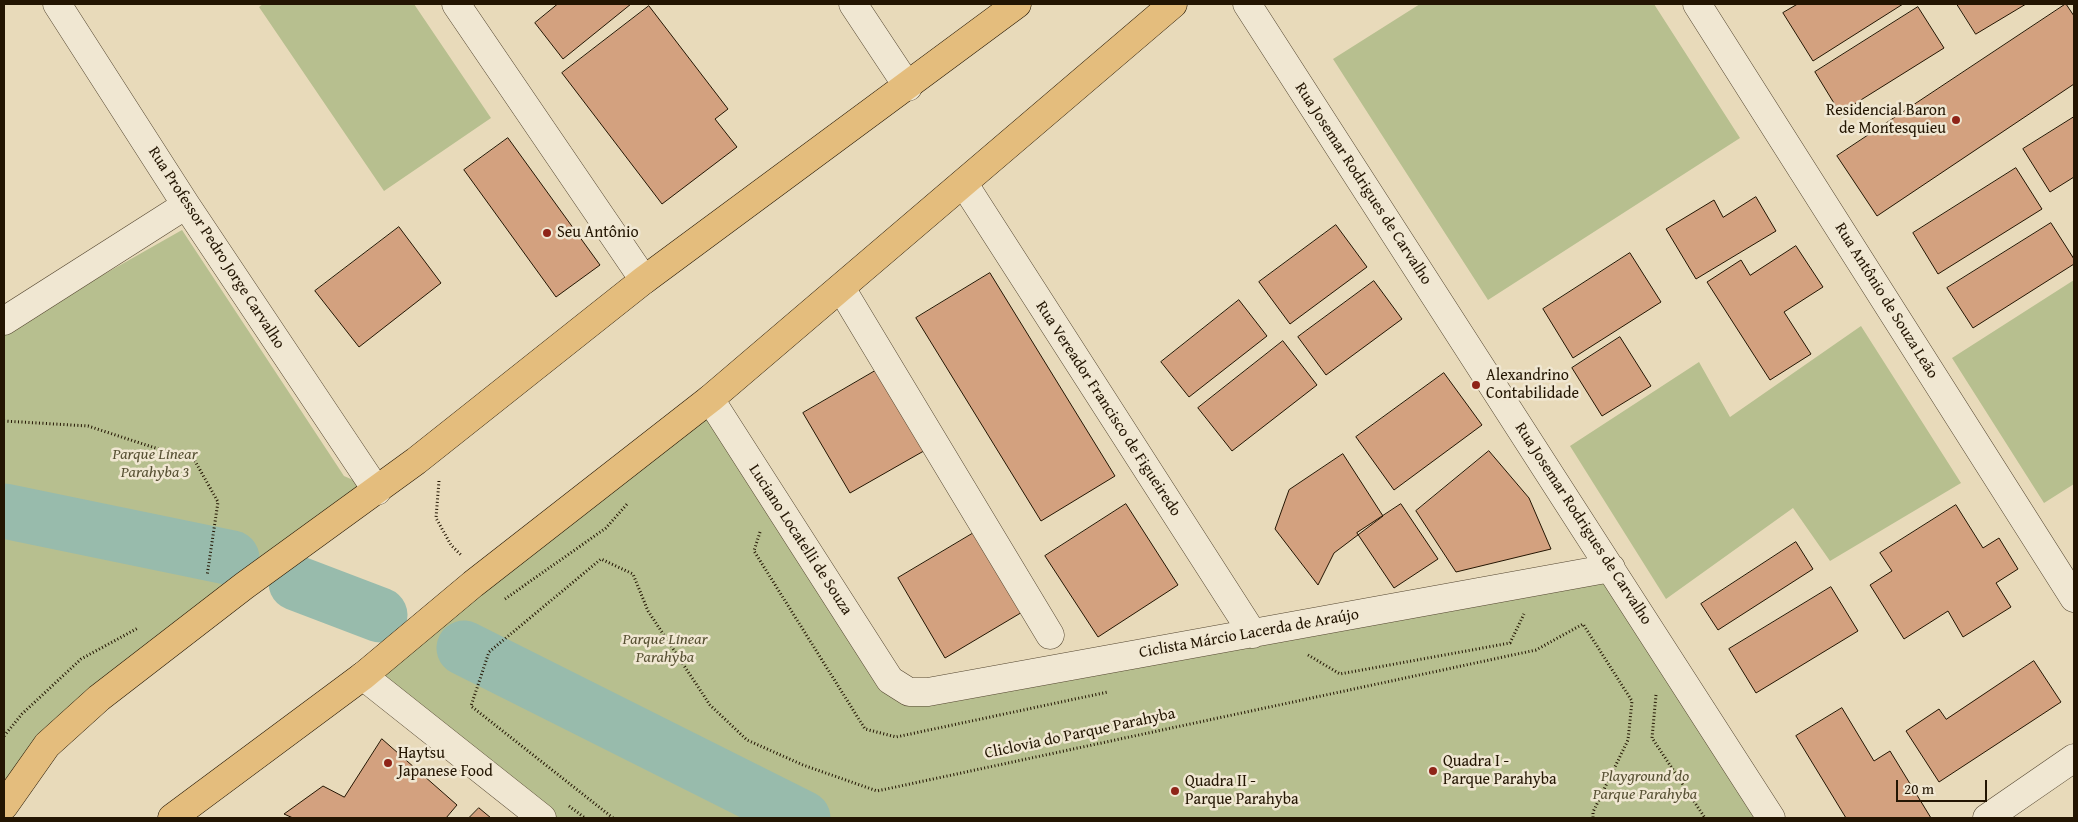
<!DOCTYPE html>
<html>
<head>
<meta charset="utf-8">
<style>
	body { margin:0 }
	#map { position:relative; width:2078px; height:822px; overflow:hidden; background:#e8daba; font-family:"Gentium Book Plus",serif }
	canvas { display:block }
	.frame { position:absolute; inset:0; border:5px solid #231502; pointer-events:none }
	.scale { position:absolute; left:1896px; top:780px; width:91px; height:22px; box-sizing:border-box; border:2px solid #231502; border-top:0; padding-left:6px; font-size:15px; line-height:18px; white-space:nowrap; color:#231502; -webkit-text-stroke:4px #f0e7d2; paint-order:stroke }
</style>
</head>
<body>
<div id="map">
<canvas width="2078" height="822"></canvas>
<div class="frame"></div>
<div class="scale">20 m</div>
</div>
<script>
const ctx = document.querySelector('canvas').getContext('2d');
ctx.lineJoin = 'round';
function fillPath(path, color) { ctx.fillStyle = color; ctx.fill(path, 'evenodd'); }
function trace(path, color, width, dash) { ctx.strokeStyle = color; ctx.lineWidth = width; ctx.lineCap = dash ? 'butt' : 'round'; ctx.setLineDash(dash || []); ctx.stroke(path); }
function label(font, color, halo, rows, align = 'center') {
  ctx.font = font + ' "Gentium Book Plus",serif'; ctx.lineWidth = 5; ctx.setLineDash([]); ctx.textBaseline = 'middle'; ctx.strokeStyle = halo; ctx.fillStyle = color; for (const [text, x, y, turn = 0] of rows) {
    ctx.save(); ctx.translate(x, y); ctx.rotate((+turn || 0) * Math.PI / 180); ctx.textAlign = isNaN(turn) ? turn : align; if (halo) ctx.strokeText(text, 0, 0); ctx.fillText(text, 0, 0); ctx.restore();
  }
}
fillPath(new Path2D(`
	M263 4H414L491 118 384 191 259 7Z
	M1420 4H1654L1740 138 1488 300 1333 59Z
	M182 230 344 476 378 491 62 729 4 815V331Z
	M2074 280V484L2044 503 1952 358Z
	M1861 326 1961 483 1830 561 1793 508 1666 599 1570 446 1699 362 1730 417Z
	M705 402 902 703 1617 571 1773 818H550L370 672Z`), '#b7bf8f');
trace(new Path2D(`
	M4 511 232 558
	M296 583 380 615
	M464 648 803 818`), '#98bbac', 55);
const building = new Path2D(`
	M558 4H631L563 59 535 23Z
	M1798 4H1903L1813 61 1783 13Z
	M1957 4H2026L1976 34Z
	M2066 4 2074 16V84L1877 216 1837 156Z
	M649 6 728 109 715 119 737 147 662 204 562 73Z
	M1918 7 1944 48 1840 113 1815 72Z
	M2074 117V177L2050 192 2023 149Z
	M508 138 600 265 556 297 464 170Z
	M2016 168 2042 209 1938 274 1913 233Z
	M1756 197 1776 231 1696 279 1666 229 1714 200 1723 217Z
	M2051 223 2074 259V264L1973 328 1947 288Z
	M1336 225 1367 267 1290 324 1259 282Z
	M399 227 441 283 359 347 315 291Z
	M1796 246 1823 287 1784 312 1811 354 1770 380 1707 282 1741 260 1750 275Z
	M1630 253 1661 302 1573 358 1543 309Z
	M990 273 1115 476 1041 521 916 318Z
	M1374 281 1402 319 1326 375 1298 337Z
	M1239 300 1267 336 1189 397 1161 362Z
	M1620 337 1651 386 1602 416 1572 368Z
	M1283 341 1317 385 1232 451 1198 408Z
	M882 367 929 448 850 493 803 413Z
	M1444 373 1482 425 1394 490 1356 437Z
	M1489 451 1529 498 1551 549 1456 572 1416 511Z
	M1343 454 1383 516 1334 553 1318 585 1275 529 1289 490Z
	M1126 504 1178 585 1098 637 1045 556Z
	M1401 504 1438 559 1394 588 1357 533Z
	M1956 505 1983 548 1999 538 2018 569 1996 583 2011 607 1963 637 1948 611 1904 639 1870 585 1892 571 1880 553Z
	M977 531 1024 611 945 658 898 578Z
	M1796 542 1813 569 1718 630 1701 604Z
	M1831 587 1858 631 1756 693 1729 649Z
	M2034 661 2061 702 1939 782 1906 731 1939 709 1946 719Z
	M1842 708 1874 761 1890 751 1931 818H1846L1796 736Z
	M382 739 457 805 446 818H293L284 814 323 786 344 797Z
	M479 808 491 818H469Z`);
fillPath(building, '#d3a17f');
trace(building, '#231502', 1);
const minor = new Path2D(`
	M57 4 186 205 377 491
	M456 4 644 280
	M853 4 908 87
	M1247 4 1771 818
	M1697 4 2074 598
	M964 184 1253 634
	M841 288 1050 635
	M4 321 186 205
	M710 399 890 680 909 692H928L1611 568
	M363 676 542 818
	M1987 818 2074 758`);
const major = new Path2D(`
	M4 806 47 745 99 698 244 586 416 461 644 280 1017 4
	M172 818 363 676 473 584 710 399 1173 4`);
trace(minor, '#544630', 29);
trace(major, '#231502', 29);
trace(new Path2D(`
	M4 421 88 426 195 461 218 502 207 576
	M439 481 436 518 451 545 462 556
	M760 532 754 551 865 729 896 737 1108 692
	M505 599 606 528 628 503
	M1308 655 1340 674 1510 643 1524 614
	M1656 695 1652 738 1705 818
	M4 736 22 714 81 659 138 628
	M569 806 585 818
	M613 818 471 706 489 652 601 559 633 574 648 611 710 705 747 740 803 765 877 791 1536 650 1583 624 1632 701 1628 740 1593 812V818`), '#231502', 3, [1, 2.5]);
trace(minor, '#f0e7d2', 28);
trace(major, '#e4bd7d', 28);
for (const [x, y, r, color] of [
	[1956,120,5,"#8f2418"],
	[547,233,5,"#8f2418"],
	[1476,385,5,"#8f2418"],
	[388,763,5,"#8f2418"],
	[1433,771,5,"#8f2418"],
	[1175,791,5,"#8f2418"]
]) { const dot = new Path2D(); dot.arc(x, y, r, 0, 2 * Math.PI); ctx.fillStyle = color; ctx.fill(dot); trace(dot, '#f0e7d2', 2); }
label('16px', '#231502', '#f0e7d2', [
	["Residencial Baron",1946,111,"right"],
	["de Montesquieu",1946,129,"right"],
	["Seu Antônio",557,233],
	["Alexandrino",1486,376],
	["Contabilidade",1486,394],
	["Haytsu",398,754],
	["Japanese Food",398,772],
	["Quadra I -",1443,762],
	["Parque Parahyba",1443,780],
	["Quadra II -",1185,782],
	["Parque Parahyba",1185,800]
], 'left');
label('16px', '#231502', '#f0e7d2', [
	["Rua Josemar Rodrigues de Carvalho",1363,184,57],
	["Rua Professor Pedro Jorge Carvalho",216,248,57],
	["Rua Antônio de Souza Leão",1886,301,58],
	["Rua Vereador Francisco de Figueiredo",1108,409,57],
	["Rua Josemar Rodrigues de Carvalho",1583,524,57],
	["Luciano Locatelli de Souza",800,540,57],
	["Ciclista Márcio Lacerda de Araújo",1249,634,-10],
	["Cliclovia do Parque Parahyba",1080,734,-12]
]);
label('italic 16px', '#575033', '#f0e7d2', [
	["Parque Linear",155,455],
	["Parahyba 3",155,473],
	["Parque Linear",665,640],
	["Parahyba",665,658],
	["Playground do",1645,777],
	["Parque Parahyba",1645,795]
]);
</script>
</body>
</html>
